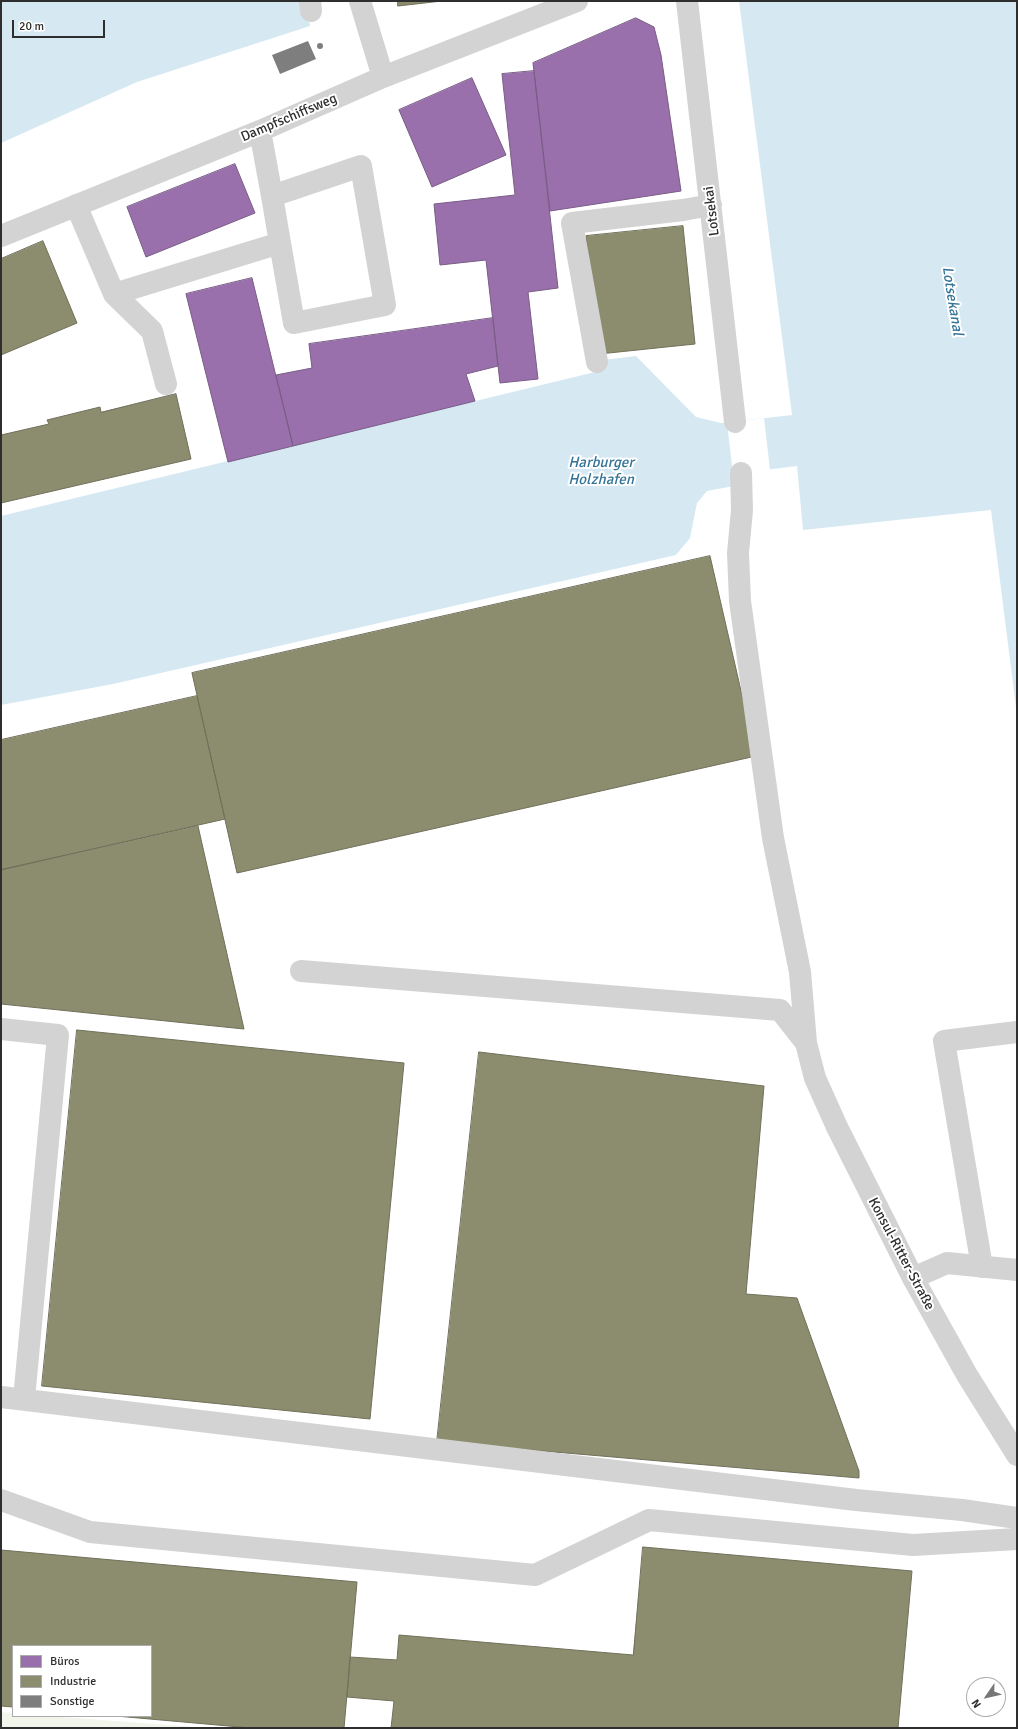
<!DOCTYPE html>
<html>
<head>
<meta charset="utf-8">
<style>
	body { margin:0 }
	#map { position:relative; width:1018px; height:1729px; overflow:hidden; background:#fff; font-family:Signika,sans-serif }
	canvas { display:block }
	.frame { position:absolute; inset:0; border:2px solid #2e2e2e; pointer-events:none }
	.legend { position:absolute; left:12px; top:1645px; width:140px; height:72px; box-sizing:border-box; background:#fff; border:1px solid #ababab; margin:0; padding:5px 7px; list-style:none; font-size:12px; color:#2e2e2e }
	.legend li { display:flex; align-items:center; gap:8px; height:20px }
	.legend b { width:20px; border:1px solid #ababab }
	.north { position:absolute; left:966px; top:1677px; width:40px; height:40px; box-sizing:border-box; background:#fff; border:1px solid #ababab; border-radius:50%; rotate:236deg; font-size:11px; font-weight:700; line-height:16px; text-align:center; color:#2e2e2e }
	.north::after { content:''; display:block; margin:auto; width:14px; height:18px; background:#777; clip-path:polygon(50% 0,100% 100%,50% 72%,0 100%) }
	.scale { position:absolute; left:12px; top:20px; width:93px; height:18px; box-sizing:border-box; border:2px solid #2e2e2e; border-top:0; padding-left:5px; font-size:12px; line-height:14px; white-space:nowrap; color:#2e2e2e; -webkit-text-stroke:3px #fff; paint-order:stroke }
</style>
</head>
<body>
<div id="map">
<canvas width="1018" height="1729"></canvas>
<div class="frame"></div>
<ul class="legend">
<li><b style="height:11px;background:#9970ab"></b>Büros</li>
<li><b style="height:11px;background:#8c8c6e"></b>Industrie</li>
<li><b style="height:11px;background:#7e7e7e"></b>Sonstige</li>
</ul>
<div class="north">N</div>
<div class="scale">20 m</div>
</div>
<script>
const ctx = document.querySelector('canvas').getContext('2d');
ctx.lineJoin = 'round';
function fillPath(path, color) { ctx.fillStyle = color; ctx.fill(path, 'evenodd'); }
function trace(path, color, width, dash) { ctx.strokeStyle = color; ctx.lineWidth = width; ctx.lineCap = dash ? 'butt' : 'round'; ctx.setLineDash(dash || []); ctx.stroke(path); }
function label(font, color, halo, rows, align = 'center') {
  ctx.font = font + ' Signika,sans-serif'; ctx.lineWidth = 4; ctx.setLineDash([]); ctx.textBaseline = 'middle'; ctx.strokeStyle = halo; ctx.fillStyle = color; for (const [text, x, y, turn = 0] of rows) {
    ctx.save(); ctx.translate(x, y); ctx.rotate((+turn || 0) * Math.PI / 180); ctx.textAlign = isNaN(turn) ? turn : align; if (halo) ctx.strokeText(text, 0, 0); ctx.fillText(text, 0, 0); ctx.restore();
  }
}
fillPath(new Path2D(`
	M1 1712 13 1713V1716H49L208 1728H1Z`), '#f1f5eb');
fillPath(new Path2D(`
	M1 1H306L310 26 137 82 1 143Z
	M739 1H1017V715L991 510 803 530 797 466 733 474 734 486 707 491 697 503 690 538 676 555 113 684 1 705V516L595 372 603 360 636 356 696 417 721 423 792 415Z`), '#d6e9f3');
fillPath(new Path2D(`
	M764 418 770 470 733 474 727 423Z`), '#fff');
const offices = new Path2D(`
	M636 18 654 27 661 55 681 191 550 211 533 63Z
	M534 71 558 288 528 292 538 379 500 383 486 260 440 265 434 204 515 195 502 74Z
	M472 78 506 155 432 187 399 110Z
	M235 164 255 213 146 257 127 207Z
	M252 278 293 446 228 462 186 294Z
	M493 318 498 366 466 374 475 401 293 446 276 375 312 368 309 344Z`);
fillPath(offices, '#9970ab');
trace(offices, '#795c86', 1);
const industry = new Path2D(`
	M398 1H442L398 6Z
	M683 226 695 344 599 354 586 236Z
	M43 241 77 323 1 355V259Z
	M176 394 191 459 1 503V435L49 424 47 420 100 407 101 412Z
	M710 556 756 756 237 873 192 673Z
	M197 696 225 819 1 870V740Z
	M198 826 244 1029 1 1004V870Z
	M77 1030 404 1063 370 1419 42 1386Z
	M479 1052 764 1086 746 1294 797 1298 859 1471V1478L437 1442Z
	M643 1547 912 1571 898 1728H391L394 1701 347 1697 350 1657 397 1660 399 1635 633 1655Z
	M1 1550 357 1582 344 1728H251L116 1716H151V1646H13V1707L1 1706Z`);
fillPath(industry, '#8c8c6e');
trace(industry, '#70705b', 1);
fillPath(new Path2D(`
	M308 41 316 59 280 74 272 55Z
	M317 46a3 3 0 1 1 6 0a3 3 0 1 1-6 0Z`), '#7e7e7e');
trace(new Path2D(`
	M310 1 311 11
	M360 1 383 77
	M687 1 735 422
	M260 131 272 196
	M76 205 114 294 152 331 166 384
	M1 236 260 131 383 77 577 1
	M114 294 280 243 272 196 361 166 385 305 294 323 280 243
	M597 362 572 223 683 210 711 205
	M741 473 742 510 738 553 740 601 773 838 800 972 806 1043 815 1078 837 1127 913 1278 967 1375 1017 1455
	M301 971 780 1010 806 1043
	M1 1029 58 1035 24 1399
	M982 1267 944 1041 1017 1032
	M913 1278 947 1263 1017 1270
	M1 1397 856 1500 962 1510 1017 1518
	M1 1500 90 1532 535 1575 649 1520 913 1545 1017 1539`), '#d3d3d3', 22);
label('14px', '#2e2e2e', '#fff', [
	["Dampfschiffsweg",289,118,-23],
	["Lotsekai",712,211,-97],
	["Konsul-Ritter-Straße",901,1254,62]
]);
label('italic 15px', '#357497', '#fff', [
	["Lotsekanal",952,301,81],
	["Harburger",601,463],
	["Holzhafen",601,480]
]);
</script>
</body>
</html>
